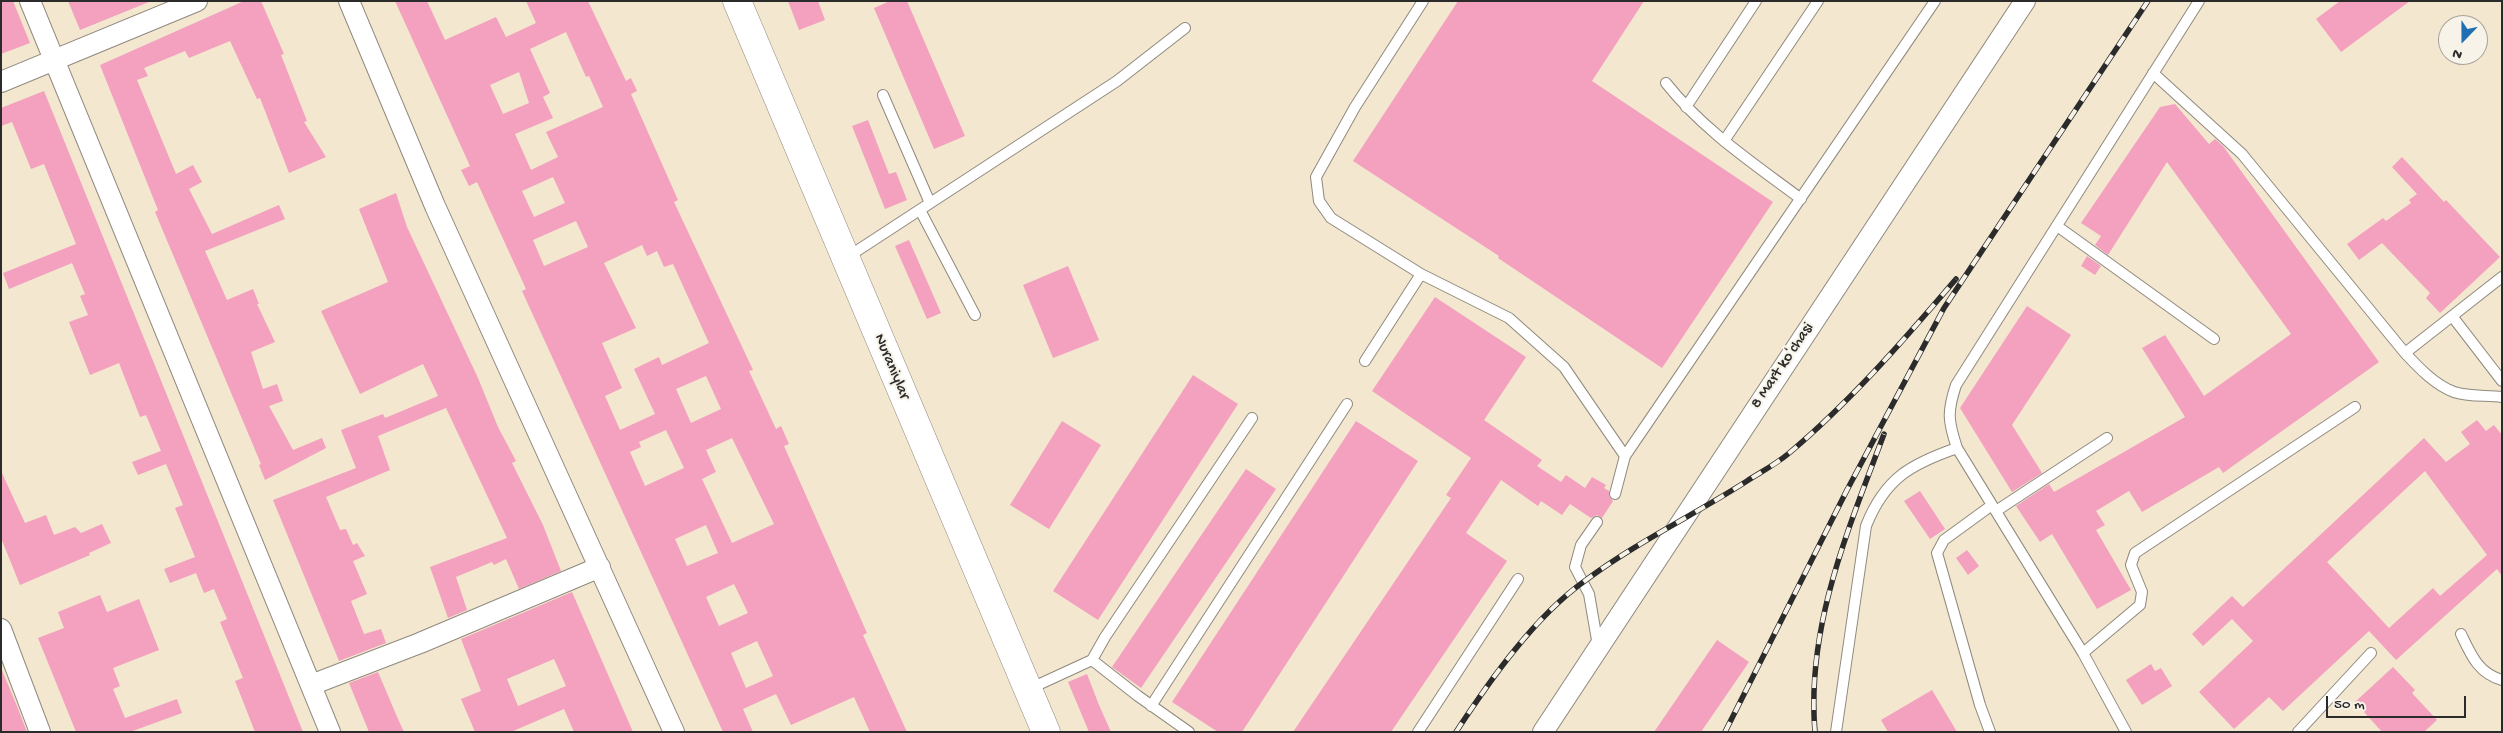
<!DOCTYPE html>
<html>
<head>
<meta charset="utf-8">
<style>
	body { margin:0 }
	#map { position:relative; width:2503px; height:733px; overflow:hidden; background:#f3e7d0; font-family:"Gochi Hand",sans-serif }
	canvas { display:block }
	.frame { position:absolute; inset:0; border:2px solid #2b2b2b; pointer-events:none }
	.north { position:absolute; left:2438px; top:15px; width:50px; height:50px; box-sizing:border-box; background:#f7f3e8; border:1px solid #a5a39c; border-radius:50%; rotate:202deg; font-size:14px; font-weight:700; line-height:20px; text-align:center; color:#2b2b2b }
	.north::after { content:''; display:block; margin:auto; width:18px; height:22px; background:#1f6fb2; clip-path:polygon(50% 0,100% 100%,50% 72%,0 100%) }
	.scale { position:absolute; left:2326px; top:696px; width:140px; height:22px; box-sizing:border-box; border:2px solid #2b2b2b; border-top:0; padding-left:6px; font-size:15px; line-height:18px; white-space:nowrap; color:#2b2b2b; -webkit-text-stroke:4px #f7f3e8; paint-order:stroke }
</style>
</head>
<body>
<div id="map">
<canvas width="2503" height="733"></canvas>
<div class="frame"></div>
<div class="north">N</div>
<div class="scale">50 m</div>
</div>
<script>
const ctx = document.querySelector('canvas').getContext('2d');
ctx.lineJoin = 'round';
function fillPath(path, color) { ctx.fillStyle = color; ctx.fill(path, 'evenodd'); }
function trace(path, color, width, dash) { ctx.strokeStyle = color; ctx.lineWidth = width; ctx.lineCap = dash ? 'butt' : 'round'; ctx.setLineDash(dash || []); ctx.stroke(path); }
function label(font, color, halo, rows, align = 'center') {
  ctx.font = font + ' "Gochi Hand",sans-serif'; ctx.lineWidth = 4; ctx.setLineDash([]); ctx.textBaseline = 'middle'; ctx.strokeStyle = halo; ctx.fillStyle = color; for (const [text, x, y, turn = 0] of rows) {
    ctx.save(); ctx.translate(x, y); ctx.rotate((+turn || 0) * Math.PI / 180); ctx.textAlign = isNaN(turn) ? turn : align; if (halo) ctx.strokeText(text, 0, 0); ctx.fillText(text, 0, 0); ctx.restore();
  }
}
fillPath(new Path2D(`
	M1 1H13L30 43 1 54Z
	M68 1H148L149 2 80 30Z
	M244 1H261L284 54 281 55 307 121 304 122 326 157 289 173 260 98 257 99 230 41 189 58 185 51 144 68 148 76 137 80 176 174 193 165 202 182 189 189 212 234 279 205 285 219 205 251 227 300 253 289 259 304H257L275 342 251 352 263 389 277 384 283 401 269 406 293 450 322 438 326 448 265 480 259 465 261 464 155 212 158 210 100 65Z
	M395 1H427L445 40 496 17 506 37 536 23 526 1H588L626 81 631 78 637 91 631 94 678 200 674 202 753 370 749 371 776 429 781 426 789 444 784 446 867 633 863 635 907 732H870L854 697 791 725 776 694 743 709 753 732H723L522 291 526 289 477 182 469 186 461 170 470 166ZM566 32 586 77 589 76 603 107 546 132 558 157 531 170 515 134 553 118 543 97 550 93 530 49ZM519 72 529 103 503 114 490 85ZM553 177 565 203 534 217 522 191ZM576 221 588 247 544 266 533 240ZM642 245 647 256 657 251 664 267 673 264 709 343 662 365 659 357 634 369 655 414 620 430 605 396 622 388 602 343 636 328 604 263ZM706 376 721 409 691 423 676 389ZM666 430 684 468 645 486 630 452 641 447 639 442ZM732 438 774 524 732 543 702 479 716 472 706 450ZM706 525 718 553 687 566 675 539ZM734 584 748 613 719 626 706 597ZM757 641 773 676 746 688 731 653Z
	M788 1H818L825 20 799 30Z
	M890 1H907L965 136 934 149 874 8Z
	M1458 1H1644L1592 81 1773 202 1662 368 1498 258 1499 256 1353 161Z
	M2340 1H2410L2341 52 2316 19Z
	M44 91 276 665 303 732H255L235 681 243 678 220 622 227 619 214 589 204 593 196 573 170 583 164 569 195 557 175 508 183 505 166 464 138 475 132 462 161 451 146 415 140 417 119 363 90 375 69 322 88 315 80 296 85 294 72 263 9 289 3 273 76 244 44 164 31 169 12 122 1 126V108Z
	M2175 104 2209 144 2215 139 2223 146 2379 362 2223 473 2219 467 2142 512 2129 491 2096 511 2105 525 2096 530 2131 590 2097 609 2052 534 2040 542 2016 506 2049 484 2054 492 2185 417 2142 348 2165 335 2204 396 2291 334 2167 162 2108 255 2095 245 2101 236 2081 223 2160 107Z
	M868 120 889 174 896 172 907 200 885 209 852 126Z
	M2402 157 2444 202 2446 200 2500 257 2440 313 2426 298 2430 293 2382 243 2359 260 2347 244 2383 218 2386 221 2411 203 2409 200 2417 194 2392 167Z
	M396 193 407 227 478 378 498 427 516 461 512 463 543 525 561 571 519 589 506 559 494 565 492 562 456 577 467 610 448 618 430 567 507 538 446 408 378 436 390 470 326 497 340 530 346 529 353 545 357 543 365 556 353 561 367 594 351 601 364 634 381 629 386 643 339 661 273 500 356 468 341 430 383 414 385 418 438 396 423 364 360 394 321 311 388 282 359 209Z
	M909 240 941 313 927 319 895 246Z
	M2087 256 2101 266 2095 275 2081 266Z
	M1068 266 1099 340 1053 358 1023 285Z
	M1435 297 1526 357 1484 420 1542 460 1537 466 1561 482 1566 475 1585 488 1592 477 1606 485 1604 488 1609 491V496L1613 501 1602 518 1597 515 1591 518 1570 504 1562 515 1541 501 1538 506 1501 480 1466 533 1507 561 1391 732H1293L1451 498 1446 495 1471 458 1372 391Z
	M2027 306 2071 335 2012 425 2042 473 2012 492 1960 408Z
	M1193 375 1238 404 1098 620 1053 591Z
	M2477 420 2486 431 2494 425 2502 435V576L2497 569 2396 660 2369 631 2283 711 2269 697 2234 729 2199 692 2253 641 2232 619 2203 646 2192 634 2232 596 2243 607 2424 438 2446 462 2470 444 2461 432ZM2425 471 2487 555 2440 596 2433 588 2389 628 2327 562Z
	M1062 421 1101 445 1049 529 1010 505Z
	M1356 421 1418 461 1242 732H1218L1172 702Z
	M1246 469 1276 489 1141 688 1112 667Z
	M1 471 25 523 46 515 54 535 75 527 81 533 102 524 111 543 89 553 90 555 20 585 1 538Z
	M1920 491 1945 529 1930 539 1904 501Z
	M1967 550 1979 566 1968 575 1956 558Z
	M572 592 633 732H574L564 709 511 732H475L461 699 481 691 461 639ZM554 659 566 686 518 706 507 679Z
	M100 595 107 612 139 599 159 650 113 668 120 686 113 689 125 718 177 699 182 713 130 732H76L38 638 64 628 58 612Z
	M1717 640 1749 662 1701 732H1654Z
	M2151 664 2155 671 2161 668 2172 686 2142 705 2126 680Z
	M2393 667 2415 690 2412 693 2437 720 2424 732H2382L2355 702Z
	M1 668 17 706 27 732H1Z
	M378 672 398 719 404 732H369L349 683Z
	M1087 674 1099 705 1111 732H1089L1068 682Z
	M1932 690 1957 732H1888L1881 720Z`), '#f3a1be');
const lane = new Path2D(`
	M1423 1 1355 107 1316 177 1319 201 1331 218 1421 274 1509 318 1564 367 1625 456
	M2153 73 2242 154 2405 353C2419 368 2435 385 2454 392 2468 397 2487 395 2502 397
	M1666 83C1703 130 1753 163 1801 199
	M883 95 930 203
	M1686 107 1756 1
	M1724 141 1818 1
	M920 210 975 315
	M2057 226 2214 339
	M846 258 1117 81 1185 28
	M2452 316 2502 381
	M2405 353 2502 277
	M1365 361 1421 274
	M1615 494 1625 456 1935 1
	M1996 511 2107 438
	M1597 522 1581 545 1575 567 1589 594 1598 646
	M2461 634C2471 655 2478 673 2502 680
	M2083 653 2140 605 2142 592 2131 565 2135 553 2355 407
	M1092 660 1138 696 1189 732
	M1029 689 1092 660 1105 637 1252 418
	M1151 706 1347 404
	M1418 732 1518 579
	M1836 732 1866 526C1885 478 1911 464 1957 448
	M1990 732 1980 705 1937 553 1944 540 1992 505
	M2126 732 2083 653 1957 448C1948 421 1947 412 1956 385L2199 1
	M2298 732 2371 653`);
const street = new Path2D(`
	M30 1 330 732
	M349 1 435 206 674 732
	M1 82 197 1
	M1 629 40 732
	M311 685 420 643 600 567
	M1543 732 2025 1`);
const secondary = new Path2D(`
	M737 1 1046 732`);
trace(lane, '#8f897e', 12);
trace(street, '#8f897e', 22);
trace(secondary, '#8f897e', 29);
trace(lane, '#fff', 10);
trace(street, '#fff', 20);
trace(secondary, '#fff', 28);
const rail = new Path2D(`
	M1456 732C1490 680 1535 616 1586 580 1637 542 1694 515 1747 481 1761 472 1776 464 1788 454 1850 402 1904 340 1956 279
	M1725 732 1847 490 1944 308 2148 1
	M1815 732C1806 627 1848 530 1884 434`);
trace(rail, '#2b2b2b', 5.5);
trace(rail, '#f7f3e8', 4, [11]);
label('16px', '#2b2b2b', '#f7f3e8', [
	["8 Mart koʻchasi",1783,366,-56],
	["Nuraniylar",891,367,67]
]);
</script>
</body>
</html>
